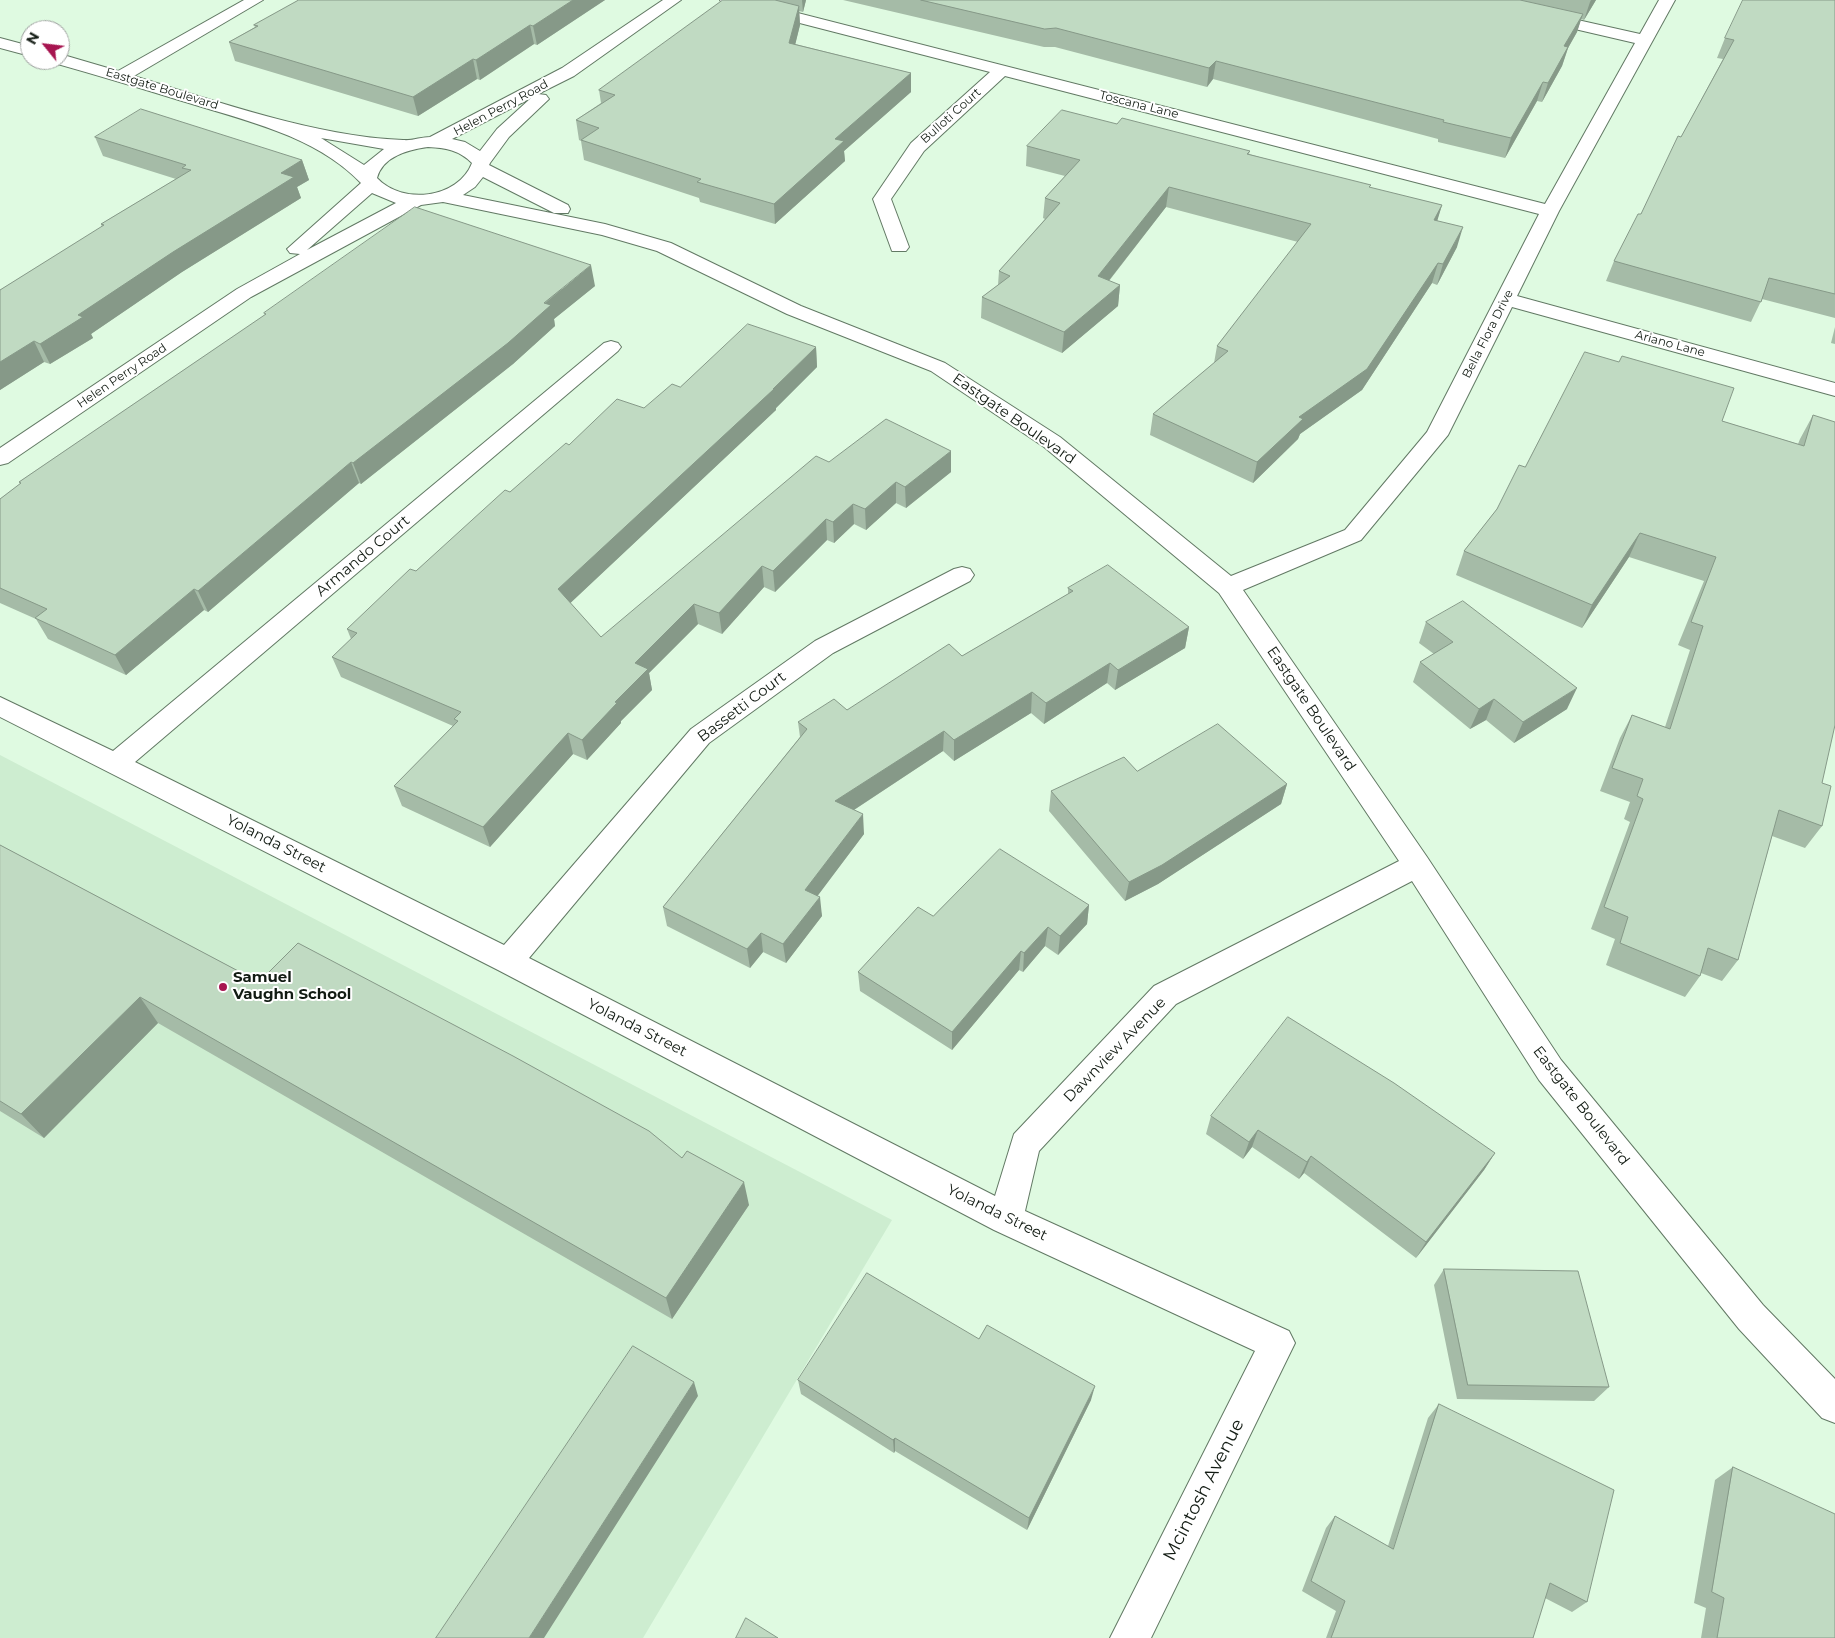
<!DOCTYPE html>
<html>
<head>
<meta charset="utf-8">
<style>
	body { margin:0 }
	#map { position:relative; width:1835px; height:1638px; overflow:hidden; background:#dffae1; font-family:Montserrat,sans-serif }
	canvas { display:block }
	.north { position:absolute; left:20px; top:20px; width:50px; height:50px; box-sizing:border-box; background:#fff; border:1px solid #a0a4a1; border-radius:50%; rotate:299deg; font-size:14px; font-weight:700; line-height:20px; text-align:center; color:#121b13 }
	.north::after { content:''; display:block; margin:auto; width:18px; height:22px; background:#a71550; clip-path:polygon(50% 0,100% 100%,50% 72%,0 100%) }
</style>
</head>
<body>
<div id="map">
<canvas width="1835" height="1638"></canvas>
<div class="north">N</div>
</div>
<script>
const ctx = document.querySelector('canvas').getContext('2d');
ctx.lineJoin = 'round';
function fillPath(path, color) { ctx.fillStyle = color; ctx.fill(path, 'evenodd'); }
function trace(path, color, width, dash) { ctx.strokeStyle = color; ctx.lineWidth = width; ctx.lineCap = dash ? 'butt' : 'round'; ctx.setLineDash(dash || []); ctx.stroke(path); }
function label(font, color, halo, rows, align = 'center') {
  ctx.font = font + ' Montserrat,sans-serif'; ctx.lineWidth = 4; ctx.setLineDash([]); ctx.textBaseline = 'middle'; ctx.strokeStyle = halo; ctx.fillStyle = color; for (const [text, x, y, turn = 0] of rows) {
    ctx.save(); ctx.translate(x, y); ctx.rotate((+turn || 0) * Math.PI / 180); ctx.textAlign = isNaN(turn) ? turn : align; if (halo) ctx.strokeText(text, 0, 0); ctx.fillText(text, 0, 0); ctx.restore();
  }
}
fillPath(new Path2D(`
	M0 755 892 1220 643 1638H0Z`), '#cdedd0');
const minor = new Path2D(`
	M244 0H263L134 76C216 101 317 137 403 140 412 141 421 137 430 137L562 68 663 0H681L574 76 538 94 546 95 549 99 509 137 490 163 489 165 568 205 570 209 568 213H554L483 177 475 187 463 195 605 224 671 243 801 306 945 363 1060 437 1231 576 1345 530 1427 432 1539 214 1005 76 924 151 891 199 909 247 906 251H892L873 199 911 143 990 72 722 3 720 0H747L1545 204 1635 43 1536 20 1534 17 1542 12 1640 34 1659 0H1675L1559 211 1517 296 1835 383V396L1512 307 1448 435 1361 540 1243 590 1427 857 1561 1060 1763 1305 1835 1379V1423L1822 1418 1739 1329 1539 1080 1412 881 1176 1004 1039 1151 1025 1211 1289 1331 1295 1343 1151 1638H1110L1255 1351 994 1230 498 970 0 717V697L113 751 604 343 611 341 618 343 621 347 618 351 135 762 504 945 691 729 815 641 954 569 962 567 970 569 974 575 970 581 833 653 709 743 529 958 995 1196 1014 1134 1154 986 1399 861 1219 593 1044 447 931 371 787 314 657 251 602 235 443 202 421 205 251 297 8 463 0 465V448L237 289 300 254 290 253 287 249 361 183C315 135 243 120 182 101 140 88 97 75 54 63L52 60H60V54L118 71ZM531 98 497 129 480 151 465 142 452 139ZM321 138 384 149 364 165ZM428 147C446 148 459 150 472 163 458 199 402 205 377 178 383 156 408 150 428 147ZM372 193 396 203 307 250Z
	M0 38 30 46V56L0 48Z`);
trace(minor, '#627964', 2);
fillPath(minor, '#fff');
fillPath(new Path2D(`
	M299 0H605L537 45 534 44 480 80 477 79 418 116 235 61 229 42 255 27 254 25Z
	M723 0H806L803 12 799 11 800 25 795 44 911 73V92L844 151 845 161 775 224 700 202 699 198 584 160 581 141 579 140 576 120 601 103 599 90Z
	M843 0H1596L1584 20 1581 19 1577 32 1568 48 1562 66 1542 102 1537 101 1505 158 1438 142V139L1213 79 1207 87 1055 47H1044Z
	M1835 0V318L1762 299 1751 322 1606 281 1614 261 1641 214 1681 137 1723 59 1717 58 1725 38Z
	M1117 124 1250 151 1249 154 1370 188 1442 205 1437 220 1457 247 1437 285 1432 283 1362 390 1300 434 1298 439 1253 483 1150 435 1153 414 1214 363 1217 346 1298 242 1166 207 1109 281 1120 285 1118 306 1062 353 981 318 982 297 998 285 999 271 1045 219 1043 218 1045 198 1065 176 1026 166 1027 146Z
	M95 137 302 160 309 180 297 187 301 198 182 272 91 334 93 338 50 364 44 362 0 390V290L102 227 101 224 176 179 103 156Z
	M595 286 554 319 555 326 513 364 361 484 359 483 208 612 204 610 126 675 48 639 36 619 0 603V499L20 484 19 482 265 315 264 313Z
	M1835 327V344L1831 343Z
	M816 347 817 367 776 408V410L570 603 601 637 829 462 951 451V472L906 508 896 503 866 530 854 524 834 543 827 540 775 592 764 587 722 634 698 624 649 673 652 690 621 721V723L587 760 573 754 490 847 402 806 394 786 453 726 341 677 332 657 351 639 347 629 510 492 569 445 644 408 680 387Z
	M1813 415 1822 783V826L1805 848 1772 836 1738 960 1722 981 1701 973 1700 976 1685 997 1606 965 1615 939 1591 929 1630 822 1624 819 1630 802 1600 791 1620 738 1632 715 1665 727 1690 650 1678 645 1704 581 1629 557 1582 628 1456 575 1464 551 1497 509 1525 467 1722 421 1798 444 1800 439Z
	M1068 588 1189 627 1185 648 1115 690 1107 683 1044 724 1031 713 954 761 943 751 854 810 864 834 817 896 822 916 786 963 763 952 750 968 667 926 663 907 800 737 798 722 847 710 962 656 1068 594Z
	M1426 622 1567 709 1514 743 1486 720 1470 729 1413 682 1420 662 1434 654 1419 643Z
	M1137 771 1287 784 1281 804 1158 884 1125 901 1049 811 1051 791Z
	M0 845 259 982 682 1158 749 1205 672 1319 158 1023 44 1138 0 1111Z
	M1089 905 1087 924 1058 955 1045 946 1023 972 1019 970 952 1050 860 991 858 972 933 916Z
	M1211 1116 1495 1153 1484 1170 1416 1258 1304 1173 1299 1179 1252 1147 1243 1159 1206 1134Z
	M1444 1269 1609 1387 1594 1401 1457 1399 1434 1285Z
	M979 1339 1091 1400 1027 1530 895 1451 894 1453 801 1394 798 1380Z
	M1439 1404 1587 1602 1572 1612 1545 1598 1533 1638H1326L1336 1611 1302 1591 1326 1528 1335 1516 1388 1546 1428 1418Z
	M1733 1467 1835 1638H1701L1706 1608 1694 1603 1715 1480Z`), '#a5bba7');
fillPath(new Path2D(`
	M573 0H605L537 45 533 26Z
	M802 0H806L803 12Z
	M1591 0H1596L1584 20 1590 2Z
	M799 6 800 25 791 62 789 43Z
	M1583 14 1577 32 1568 48 1562 66 1542 102 1548 83 1564 46Z
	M530 25 534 44 480 80 476 60Z
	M473 59 477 79 418 116 413 97Z
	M1216 61 1213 79 1207 87 1209 68Z
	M911 73V92L844 151 845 161 775 224 774 204 835 139Z
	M1543 82 1537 101 1505 158 1511 138Z
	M302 160 309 180 297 187 301 198 182 272 91 334 93 338 50 364 40 344 78 315 281 173Z
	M1169 187 1166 207 1096 297 1098 276Z
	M1442 205 1436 225 1434 220Z
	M1463 227 1457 247 1437 285 1443 264Z
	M1438 263 1432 283 1362 390 1300 434 1298 439 1253 483 1257 462 1299 417Z
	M591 265 595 286 554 319 555 326 513 364 361 484 353 463Z
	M1120 285 1118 306 1062 353 1064 332Z
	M34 341 44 362 0 390V362Z
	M816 347 817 367 776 408V410L563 610 558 589 773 389Z
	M951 451V472L906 508 905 487Z
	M351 462 359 483 208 612 198 591Z
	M896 482V503L866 530 865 509Z
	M853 504 854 524 834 543 833 522Z
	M826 519 827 540 775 592 773 571Z
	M1640 533 1629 557 1582 628 1592 605Z
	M762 566 764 587 722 634 719 613Z
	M194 589 204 610 126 675 115 655Z
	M694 604 698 624 649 673 652 690 621 721V723L587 760 582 740 615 702 635 663Z
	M1189 627 1185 648 1115 690 1118 670Z
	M1110 663 1107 683 1044 724 1046 703Z
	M1577 688 1567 709 1514 743 1523 722Z
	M1032 692 1031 713 954 761V740Z
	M1494 699 1486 720 1470 729 1479 709Z
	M944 731 943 751 837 821 835 801Z
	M568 733 573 754 490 847 483 827Z
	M1287 784 1281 804 1158 884 1125 901 1129 882Z
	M863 814 864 834 807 910 805 890Z
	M820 897 822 916 786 963 783 944Z
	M1089 905 1087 924 1058 955 1060 936Z
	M1048 927 1045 946 1023 972 1024 953Z
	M761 933 763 952 750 968 747 949Z
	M1021 951 1019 970 952 1050V1032Z
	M140 997 158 1023 44 1138 21 1114Z
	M1258 1130 1252 1147 1243 1159 1249 1142Z
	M1495 1153 1484 1170 1416 1258 1426 1242Z
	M1311 1156 1304 1173 1299 1179 1307 1162Z
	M744 1182 749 1205 672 1319 666 1298Z
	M694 1382 698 1396 544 1638H529Z
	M1095 1386 1091 1400 1027 1530 1029 1518Z
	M895 1438V1451L894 1453 893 1440Z`), '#869988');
const building = new Path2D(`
	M299 0H573L533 26 530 25 476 60 473 59 413 97 229 42 258 26 254 25Z
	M723 0H775L799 6 789 43 911 73 835 139 844 141 774 204 697 182 701 179 581 140 599 128 576 120 615 95 599 90Z
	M921 0H1520L1583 14 1564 46 1568 47 1548 83 1543 82 1511 138 1443 122 1444 120 1216 61 1209 68 1056 28 1045 29Z
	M1743 0H1835V294L1769 278 1761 302 1614 261 1638 214H1641L1678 136 1681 137 1734 40 1725 38Z
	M141 109 302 160 281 173 294 177 173 252 78 315 83 317 40 344 34 341 0 362V290L104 225 101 224 191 170 182 168 186 165 95 137Z
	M1062 110 1117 124 1122 118 1250 151 1247 154 1371 185 1369 187 1442 205 1434 220 1463 227 1443 264 1438 263 1367 369 1299 417 1303 419 1257 462 1153 414 1228 351 1217 346 1311 224 1169 187 1098 276 1120 285 1064 332 982 297 1010 276 999 271 1060 203 1045 198 1080 160 1027 146Z
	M415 207 591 265 544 303 551 305 508 343 353 463 351 462 198 591 194 589 115 655 35 618 47 609 0 588V499L21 483 19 482 266 314 264 313Z
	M748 324 816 347 773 389H774L558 589 601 637 816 456 829 462 886 419 951 451 905 487 896 482 865 509 853 504 833 522 826 519 773 571 762 566 719 613 694 604 635 663 648 669 615 702 617 703 582 740 568 733 483 827 394 786 458 721 454 719 461 712 332 657 357 633 347 629 410 569 416 571 505 490 510 492 566 443 569 445 617 399 644 408 672 384 680 387Z
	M1585 352 1619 362 1622 356 1734 388 1722 421 1804 446 1813 415 1835 422V725L1822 783 1831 786 1822 826 1779 810 1738 960 1708 948 1700 976 1620 943 1628 917 1604 907 1643 799 1637 796 1643 779 1612 768 1632 715 1670 729 1703 626 1691 622 1716 557 1640 533 1592 605 1464 551 1497 509 1519 465 1525 467Z
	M1108 565 1189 627 1118 670 1110 663 1046 703 1032 692 954 740 944 731 835 801 863 814 805 890 820 897 783 944 761 933 747 949 663 907 807 729 798 722 834 699 847 710 949 644 962 656 1073 591 1068 588Z
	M1463 601 1577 688 1523 722 1494 699 1479 709 1420 662 1453 642 1426 622Z
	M1218 724 1287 784 1162 865 1129 882 1051 791 1124 757 1137 771Z
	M0 845 259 982 298 943 513 1056 649 1131 682 1158 687 1151 744 1182 666 1298 140 997 21 1114 0 1101Z
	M1000 849 1089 905 1060 936 1048 927 1024 953 1021 951 952 1032 858 972 918 907 933 916Z
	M1288 1017 1394 1083 1495 1153 1426 1242 1311 1156 1307 1162 1258 1130 1249 1142 1211 1116Z
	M1444 1269 1578 1271 1609 1387 1468 1385Z
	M867 1273 979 1339 987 1325 1095 1386 1029 1518 895 1438 893 1440 798 1380Z
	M633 1346 694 1382 529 1638H436Z
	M1439 1404 1614 1490 1587 1602 1550 1583 1533 1638H1331L1345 1601 1311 1581 1335 1516 1393 1549Z
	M1733 1467 1835 1514V1638H1717L1724 1598 1712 1592Z
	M746 1618 778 1638H736Z`);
fillPath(building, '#c0dac2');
trace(building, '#869988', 1);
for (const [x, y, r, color] of [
	[223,987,5,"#a71550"]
]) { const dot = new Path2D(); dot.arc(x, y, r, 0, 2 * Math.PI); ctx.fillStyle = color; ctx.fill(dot); trace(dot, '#fff', 2); }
label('12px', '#121b13', '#fff', [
	["Eastgate Boulevard",162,89,17],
	["Toscana Lane",1139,105,14],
	["Helen Perry Road",501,108,-28],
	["Bulloti Court",951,116,-42],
	["Bella Flora Drive",1488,334,-63],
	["Ariano Lane",1670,344,15],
	["Helen Perry Road",122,376,-34]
]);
label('15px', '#121b13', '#fff', [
	["Eastgate Boulevard",1014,419,35],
	["Armando Court",363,556,-40],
	["Bassetti Court",742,707,-37],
	["Eastgate Boulevard",1311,709,56],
	["Yolanda Street",276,844,27],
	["Yolanda Street",637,1028,27],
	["Dawnview Avenue",1115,1050,-46],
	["Eastgate Boulevard",1581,1106,52],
	["Yolanda Street",997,1213,26]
]);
label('bold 15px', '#121b13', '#fff', [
	["Samuel",233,978],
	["Vaughn School",233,995]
], 'left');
label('18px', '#121b13', '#fff', [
	["Mcintosh Avenue",1204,1490,-63]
]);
</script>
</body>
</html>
